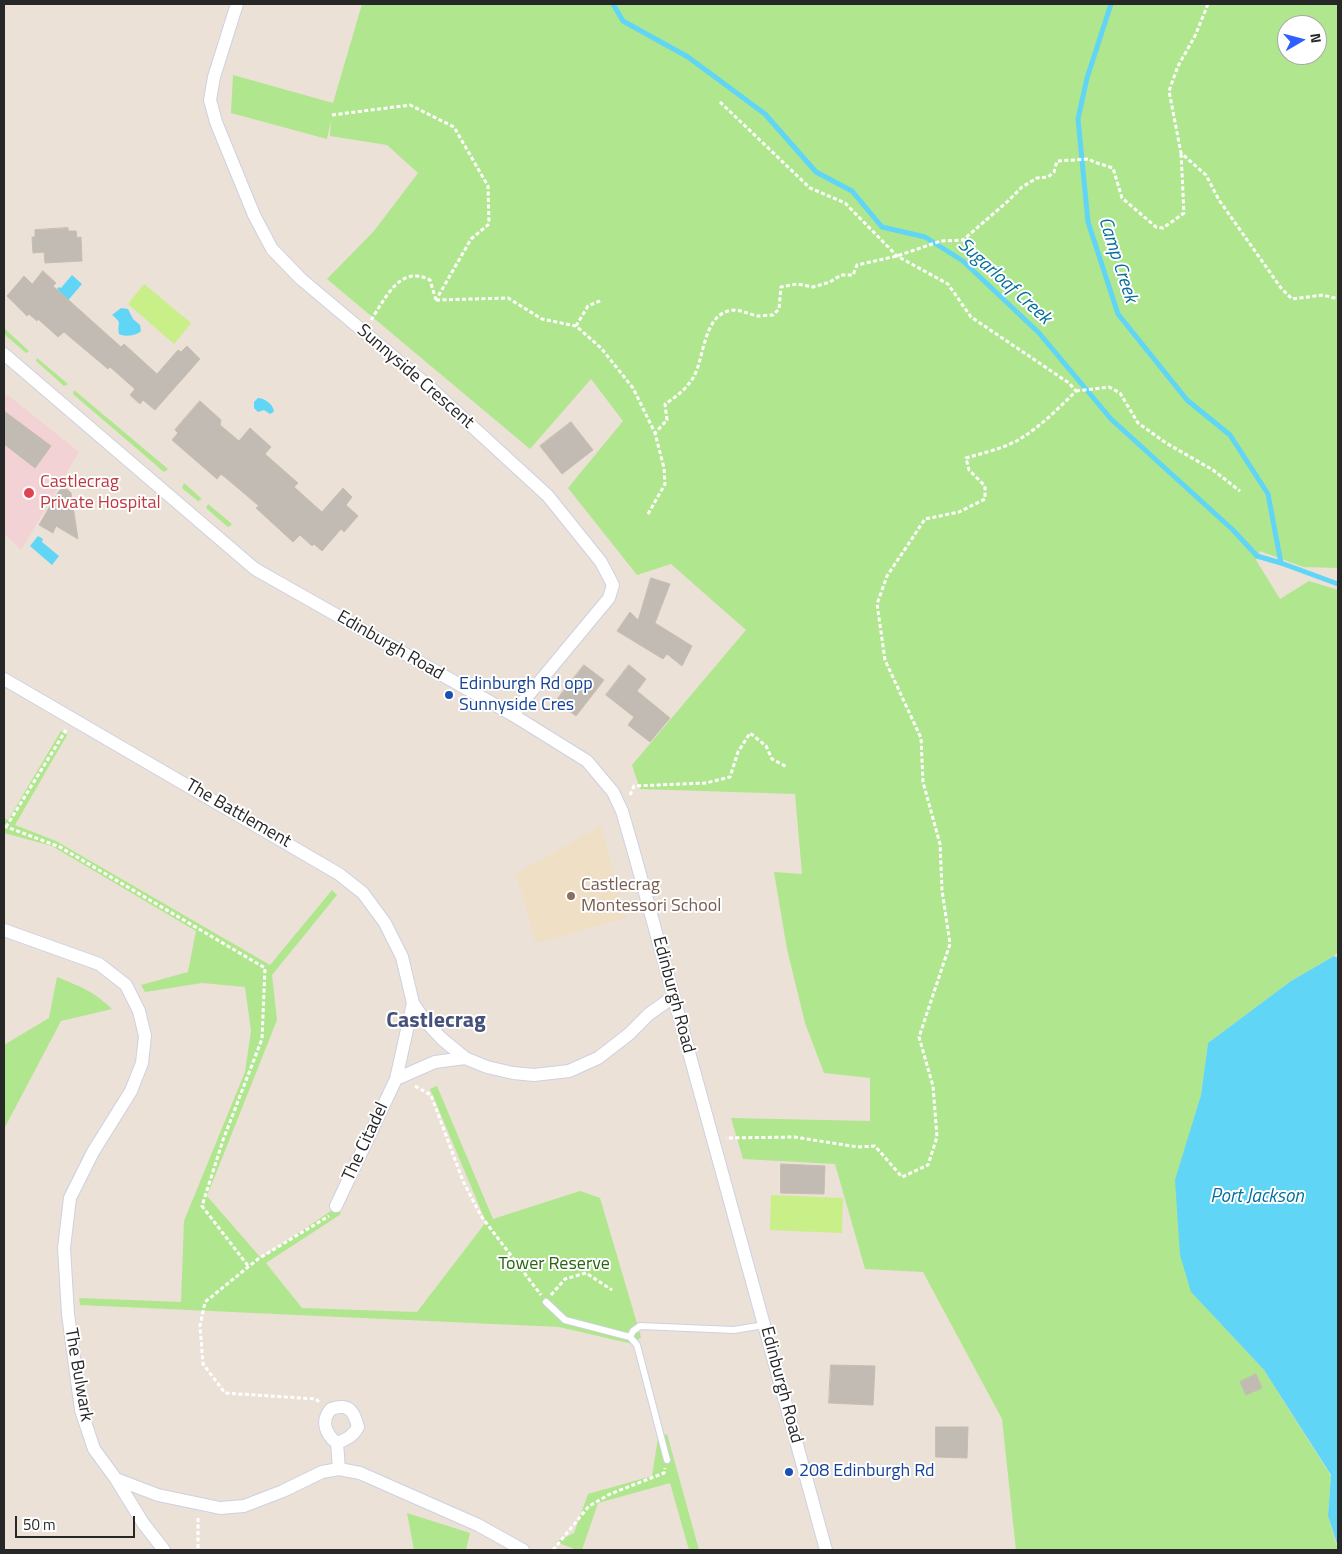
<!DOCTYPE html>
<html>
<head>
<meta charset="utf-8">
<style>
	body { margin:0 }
	#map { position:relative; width:1342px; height:1554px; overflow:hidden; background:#ebe1d6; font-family:"Titillium Web",sans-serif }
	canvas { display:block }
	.frame { position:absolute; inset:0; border:5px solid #272727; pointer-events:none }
	.north { position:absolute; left:1277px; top:15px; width:50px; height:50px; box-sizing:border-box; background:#fff; border:1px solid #a9a9a9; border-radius:50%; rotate:82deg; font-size:14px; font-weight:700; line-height:20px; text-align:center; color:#272727 }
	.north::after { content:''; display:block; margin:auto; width:18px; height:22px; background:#2f5fff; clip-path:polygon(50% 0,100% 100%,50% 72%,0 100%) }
	.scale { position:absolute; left:15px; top:1516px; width:120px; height:22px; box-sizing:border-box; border:2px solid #272727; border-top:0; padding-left:6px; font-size:15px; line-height:18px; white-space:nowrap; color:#272727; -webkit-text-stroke:4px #fff; paint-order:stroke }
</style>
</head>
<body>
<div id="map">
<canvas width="1342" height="1554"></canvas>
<div class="frame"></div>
<div class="north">N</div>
<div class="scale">50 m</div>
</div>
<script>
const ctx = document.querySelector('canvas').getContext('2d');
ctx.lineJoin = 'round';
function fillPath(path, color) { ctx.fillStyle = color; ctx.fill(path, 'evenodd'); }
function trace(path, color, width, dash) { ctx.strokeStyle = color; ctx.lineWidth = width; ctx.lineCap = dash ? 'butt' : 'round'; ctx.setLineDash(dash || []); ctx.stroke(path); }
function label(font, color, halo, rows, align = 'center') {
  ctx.font = font + ' "Titillium Web",sans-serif'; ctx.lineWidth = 4; ctx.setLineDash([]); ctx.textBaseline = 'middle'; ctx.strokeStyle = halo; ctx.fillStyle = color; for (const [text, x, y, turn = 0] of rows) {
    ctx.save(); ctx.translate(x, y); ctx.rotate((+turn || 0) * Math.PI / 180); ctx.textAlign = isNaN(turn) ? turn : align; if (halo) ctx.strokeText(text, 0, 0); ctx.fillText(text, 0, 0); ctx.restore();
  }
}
fillPath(new Path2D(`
	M601 826 626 918 536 943 516 874Z`), '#efdfc4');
fillPath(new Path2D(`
	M4 395 9 396 79 452 21 550 4 534Z`), '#f3d2d5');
fillPath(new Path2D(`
	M362 4H1338V568L1303 567 1260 551 1256 560 1280 599 1309 581 1338 590V952L1334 956 1291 981 1208 1043 1201 1095 1192 1125 1191 1292 1264 1370 1331 1476 1328 1516 1338 1550H1016L1002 1419 923 1272 865 1269 835 1164 743 1159 731 1118 870 1121V1078L824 1073 805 1023 787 949 774 872 802 874 795 794 640 789 632 765 746 630 671 564 637 575 568 488 623 421 591 379 530 449 327 279 374 231 418 173 387 145 330 136 331 120 327 139 231 113 233 75 333 103ZM1287 25H1317V55H1287Z
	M4 328 29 351 26 353 4 334Z
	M37 358 68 384 64 386 36 361Z
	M74 390 168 469 164 472 73 394Z
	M184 483 202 499 198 501 182 488Z
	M208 504 232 524 230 526 228 527 206 508Z
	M61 731 67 735 15 825 56 841 270 965 332 890 337 895 272 975 277 1020 207 1196 261 1258 337 1207 341 1214 266 1263 302 1308 417 1312 486 1222 430 1089 437 1086 493 1219 580 1191 600 1198 641 1337 633 1344 559 1327 80 1305 79 1298 181 1302 184 1221 245 1072 251 1031 245 987 202 983 145 992 141 985 188 972 196 931 52 846 4 833V818L8 820Z
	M57 977C81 987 93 991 112 1009L61 1021 4 1129V1045L49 1018Z
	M667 1434 699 1550H689L670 1483 598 1503 582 1550H577L556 1542 574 1533 588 1494 652 1476 658 1438Z
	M407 1513 470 1533 466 1550H414Z`), '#b0e68e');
fillPath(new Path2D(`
	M144 284 191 323 174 344 128 304Z
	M771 1195 843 1198 842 1233 770 1230Z`), '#c8ef88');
fillPath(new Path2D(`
	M72 275 82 284 65 304 56 296 59 291 57 289 59 287 61 288Z
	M121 308 128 309 133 319 140 325 141 331C137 336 123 337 119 334 117 321 123 324 112 315Z
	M258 398C264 398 273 404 274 411L272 413 270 414 264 410 258 412 254 408V402Z
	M38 536 43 539 42 542 59 556 52 565 30 546Z
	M1334 956 1338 958V1547L1328 1516 1331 1475 1264 1370 1191 1292 1180 1255 1175 1180 1201 1095 1208 1043 1291 981Z`), '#60d5f6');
trace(new Path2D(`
	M613 4 623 21 688 57 765 114 816 172 852 191 882 227 925 237 963 261 1039 333 1111 419 1233 530 1257 556 1281 563 1338 584
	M1111 4 1087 78 1078 119 1088 222 1118 314 1187 400 1230 435 1268 494 1281 563`), '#60d5f6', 5);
const building = new Path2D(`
	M68 228V231H76L77 238 81 237 82 261 45 263 44 252 33 253 32 237H35V230Z
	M43 271 56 283 53 286 121 347 124 344 157 374 178 350 181 352 187 346 200 359 155 410 143 400 140 404 130 395 135 389 110 367 108 369 64 332 58 337 38 319 37 321 29 314 27 316 7 296 24 276 32 284Z
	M200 401 221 420 220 425 239 441 250 428 271 447 265 454 298 483 294 487 322 512 343 488 352 497 346 505 358 516 344 532 341 529 322 551 314 544 312 546 300 535 293 542 256 508 259 506 239 489 221 474 217 479 172 440 178 433 175 430Z
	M4 411 51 446 35 468 4 444Z
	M571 422 593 450 562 474 540 446Z
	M62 489H67L71 493 78 539 56 526 53 533 39 525 59 491Z
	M651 578 670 584 655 623 692 646 682 666 667 654 663 659 617 631 630 612 638 620Z
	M584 665 604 680 576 716 556 701Z
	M629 665 646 679 637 691 670 718 650 742 628 725 634 717 606 695Z
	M781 1164 825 1166 824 1194 781 1193Z
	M831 1365 875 1366 873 1405 829 1403Z
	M1256 1374 1262 1388 1246 1395 1240 1382Z
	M936 1427H968L967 1458 936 1457Z`);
fillPath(building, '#c2bbb4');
trace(building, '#c6bdb0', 1);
const service = new Path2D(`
	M546 1302 565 1320 630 1337 633 1331 640 1326 734 1330 764 1325
	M630 1337 637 1345 667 1460`);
const minor = new Path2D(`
	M237 4 214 77 210 100 216 122 254 215 272 249 301 279 426 384 548 496 601 562 613 585 609 598 526 698 513 715
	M4 354 255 569 513 715 587 761 613 792 622 811 633 849 826 1550
	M4 679 339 874 363 893 385 923 402 957 413 1003 425 1021 442 1039 465 1058
	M4 930 99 964 126 985 139 1011 145 1036 142 1063 131 1091 93 1152 70 1198 64 1248 68 1314 81 1410 94 1449 116 1479 158 1495 220 1508 244 1506 283 1491 322 1472 339 1469 360 1473 478 1525 523 1550
	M396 1079 413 1003
	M336 1206 396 1079 435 1062 465 1058 487 1067 513 1073 534 1075 569 1071 598 1058 629 1034 649 1014 673 997
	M337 1443C347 1439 353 1436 358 1427 354 1411 349 1403 331 1409 320 1421 326 1435 337 1443L339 1469
	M116 1479 143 1523 164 1550`);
trace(service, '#ccd1e2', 8);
trace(minor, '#ccd1e2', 14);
trace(new Path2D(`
	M1208 4 1195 36 1178 66 1169 91 1181 153 1206 175 1219 200 1281 288 1292 299 1323 295 1338 299
	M720 102 810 188 845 203 897 256 948 284 971 317 1069 383 1076 391C1060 407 1041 426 1020 439 1005 448 983 453 966 458L969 470 985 486V499L959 512 925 519 887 576 877 604 885 660 921 738 923 782 940 844 942 890 950 944 919 1037 933 1086 937 1137 928 1165 902 1177 875 1146 858 1147 794 1137 726 1138
	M332 115 410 105 454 127 488 186 489 224 471 239 436 300
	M436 300 508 298 542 319 576 326 601 348 633 388 655 433 667 420 665 404C676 397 686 389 693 378 704 360 703 318 728 311 739 308 747 314 758 316 762 316 768 315 773 315L779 309 781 287 797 284 813 287 830 282 841 275H853L857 265 897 256 941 241 963 240 1007 202 1022 187 1037 178 1048 177 1054 172 1057 161 1089 159 1094 162 1113 168 1122 198 1156 227 1163 228 1184 213 1181 153
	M371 320C385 299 400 264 430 280L436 300
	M576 326 588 306 602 300
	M1076 391 1109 387 1120 393 1138 423 1166 443 1213 470 1240 491
	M648 514 665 484 664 468 655 433
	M630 795 634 786 706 783 730 777 738 752 750 733 766 746 772 759 787 767
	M4 826 60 847 265 968 262 1039 223 1140 202 1206 249 1267
	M6 827 66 730
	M415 1086 431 1095 463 1181 481 1216 541 1295
	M551 1295 565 1279 586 1273 612 1290
	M319 1402 316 1399 225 1393 203 1364 200 1326 205 1302 258 1259 329 1216
	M198 1518V1550
	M553 1550 589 1506 610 1494 664 1473 665 1468`), '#fff', 3, [4, 2.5]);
trace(service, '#fff', 6);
trace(minor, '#fff', 12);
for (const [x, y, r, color] of [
	[29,493,6,"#e0444e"],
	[449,695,5,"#1a4fb4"],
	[571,896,5,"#8d6e63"],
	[789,1472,5,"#1a4fb4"]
]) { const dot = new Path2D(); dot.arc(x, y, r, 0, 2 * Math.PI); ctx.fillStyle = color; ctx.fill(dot); trace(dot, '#fff', 2); }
label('18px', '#272727', '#fff', [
	["Sunnyside Crescent",415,377,41],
	["Edinburgh Road",390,646,30],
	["The Battlement",238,814,30],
	["Edinburgh Road",673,995,75],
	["The Citadel",366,1142,-65],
	["The Bulwark",78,1375,80],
	["Edinburgh Road",781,1385,75]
]);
label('18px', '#be3a42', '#fff', [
	["Castlecrag",40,483],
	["Private Hospital",40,504]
], 'left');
label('18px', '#164399', '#fff', [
	["Edinburgh Rd opp",459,685],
	["Sunnyside Cres",459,706],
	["208 Edinburgh Rd",799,1472]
], 'left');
label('18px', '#785e54', '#fff', [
	["Castlecrag",581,886],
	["Montessori School",581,907]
], 'left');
label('18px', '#296614', '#fff', [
	["Tower Reserve",554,1265]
]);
label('italic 19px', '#046f9d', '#fff', [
	["Camp Creek",1117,260,72],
	["Sugarloaf Creek",1004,282,42],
	["Port Jackson",1257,1197]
]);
label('bold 22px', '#45517a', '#fff', [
	["Castlecrag",436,1022]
]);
</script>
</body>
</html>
